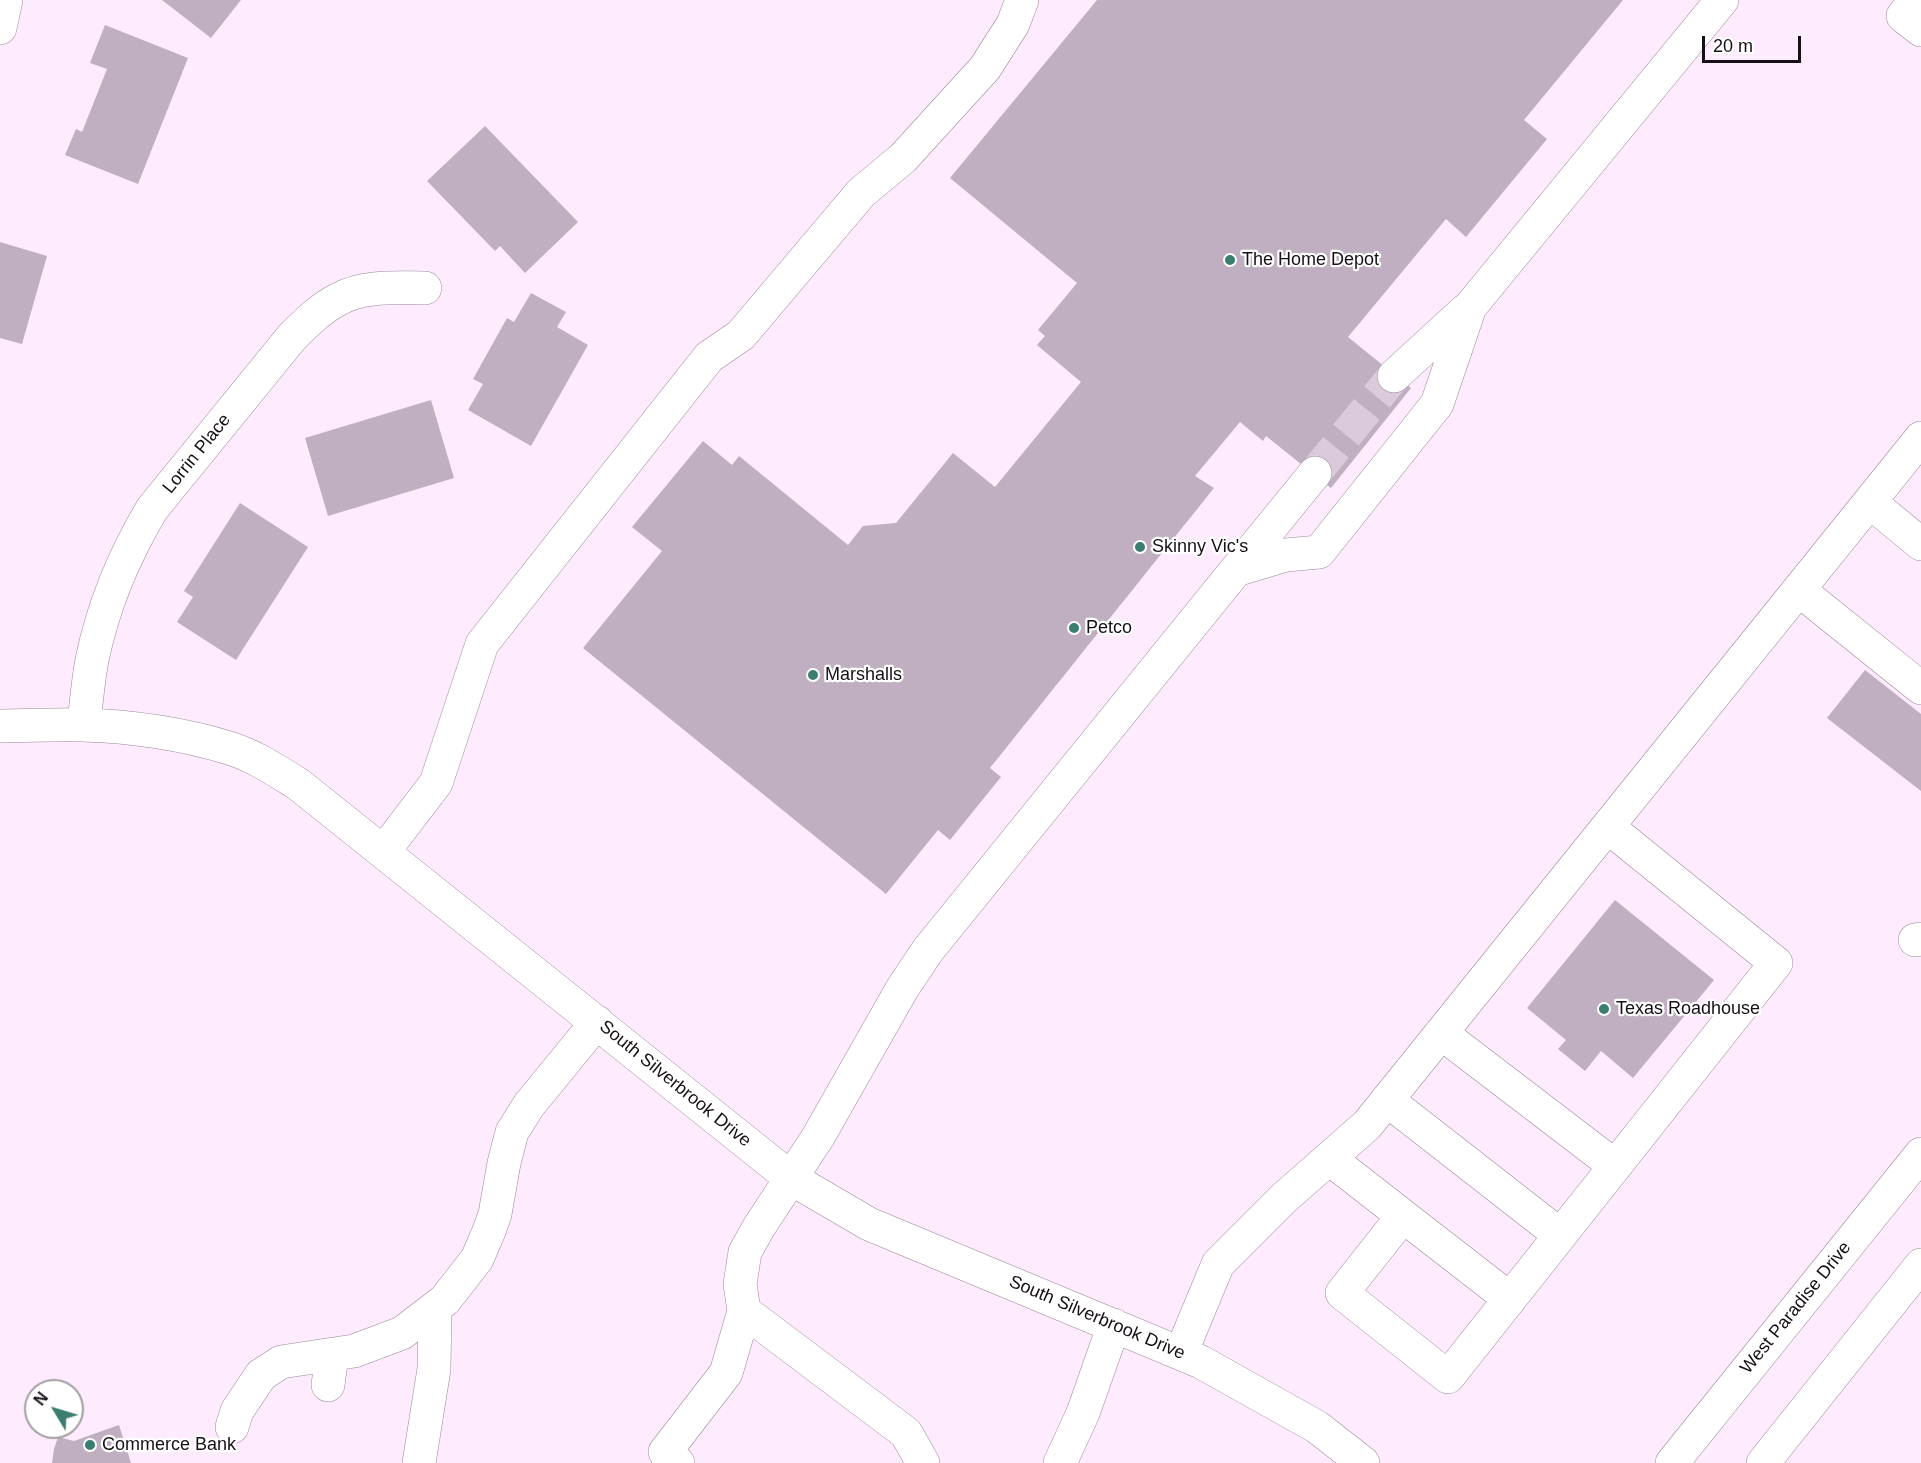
<!DOCTYPE html>
<html>
<head>
<meta charset="utf-8">
<style>
	body { margin:0 }
	#map { position:relative; width:1921px; height:1463px; overflow:hidden; background:#feebfd; font-family:Helvetica,sans-serif }
	canvas { display:block }
	.north { position:absolute; left:24px; top:1379px; width:60px; height:60px; box-sizing:border-box; background:#fff; border:2px solid #a29fa2; border-radius:50%; rotate:308deg; font-size:16px; font-weight:700; line-height:24px; text-align:center; color:#161016 }
	.north::after { content:''; display:block; margin:auto; width:21px; height:27px; background:#3b7d6e; clip-path:polygon(50% 0,100% 100%,50% 72%,0 100%) }
	.scale { position:absolute; left:1702px; top:36px; width:99px; height:27px; box-sizing:border-box; border:3px solid #161016; border-top:0; padding-left:8px; font-size:18px; line-height:21px; white-space:nowrap; color:#161016; -webkit-text-stroke:4px #fff; paint-order:stroke }
</style>
</head>
<body>
<div id="map">
<canvas width="1921" height="1463"></canvas>
<div class="north">N</div>
<div class="scale">20 m</div>
</div>
<script>
const ctx = document.querySelector('canvas').getContext('2d');
ctx.lineJoin = 'round';
function fillPath(path, color) { ctx.fillStyle = color; ctx.fill(path, 'evenodd'); }
function trace(path, color, width, dash) { ctx.strokeStyle = color; ctx.lineWidth = width; ctx.lineCap = dash ? 'butt' : 'round'; ctx.setLineDash(dash || []); ctx.stroke(path); }
function label(font, color, halo, rows, align = 'center') {
  ctx.font = font + ' Helvetica,sans-serif'; ctx.lineWidth = 4.5; ctx.setLineDash([]); ctx.textBaseline = 'middle'; ctx.strokeStyle = halo; ctx.fillStyle = color; for (const [text, x, y, turn = 0] of rows) {
    ctx.save(); ctx.translate(x, y); ctx.rotate((+turn || 0) * Math.PI / 180); ctx.textAlign = isNaN(turn) ? turn : align; if (halo) ctx.strokeText(text, 0, 0); ctx.fillText(text, 0, 0); ctx.restore();
  }
}
fillPath(new Path2D(`
	M162 0H241L211 38Z
	M1097 0H1623L1524 120 1547 139 1466 237 1446 219 1348 337 1411 388 1331 488 1266 436 1263 441 1240 422 1195 476 1214 488 990 768 1001 777 950 840 938 830 886 894 583 648 662 551 632 527 703 441 732 465 739 456 848 545 863 526 896 523 953 453 995 487 1081 382 1037 345 1045 336 1038 330 1077 283 950 178Z
	M105 25 188 58 138 184 65 155 76 129 82 132 107 69 90 63Z
	M485 126 578 222 525 273 500 246 495 251 427 181Z
	M0 242 47 256 22 344 0 338Z
	M531 293 566 312 557 327 588 345 531 446 468 410 483 384 473 379 507 318 514 322Z
	M431 400 454 478 328 516 305 438Z
	M240 503 308 547 236 660 177 622 193 597 184 591Z
	M1865 670 1921 714V791L1827 718Z
	M1615 900 1714 980 1633 1078 1601 1051 1585 1071 1558 1049 1566 1040 1527 1008Z
	M119 1425 131 1463H52L54 1449 58 1437 74 1441Z`), '#c0afc0');
trace(new Path2D(`
	M1315 473 1394 376`), '#dbcada', 33, [33, 16]);
const minor = new Path2D(`
	M1915 0 1903 16 1921 30
	M0 28 6 0
	M1394 376 1466 310
	M1870 502 1921 544
	M1236 570 1315 473
	M1799 590 1921 688
	M84 725C86 703 88 681 92 660 103 606 124 556 152 509L292 337C306 323 321 308 339 299 364 285 397 288 425 288
	M0 726C28 726 56 724 83 725 130 726 184 734 229 748 253 755 277 771 298 784L792 1179 869 1224 1201 1362 1317 1427 1363 1463
	M384 851 436 783 482 644 709 357 741 335 861 193 903 158 985 68 1013 24 1022 0
	M1915 940 1921 939
	M1441 1033 1615 1166
	M1387 1100 1560 1235
	M1330 1159 1403 1216 1342 1293 1448 1377 1776 963 1608 827
	M1403 1216 1510 1299
	M744 1311 906 1433 923 1463
	M1181 1353 1218 1264 1284 1198 1367 1125 1921 438
	M328 1385 332 1355
	M232 1427 237 1411 261 1375 281 1362 354 1351 402 1333 445 1300 477 1259 489 1231 495 1214 504 1163 512 1132 529 1105 597 1022
	M419 1463 434 1369 435 1308
	M678 1463 665 1452 726 1373 744 1311 740 1284 745 1252 759 1227 818 1137 902 989 928 950 1236 570 1286 555 1319 552 1437 404 1470 307 1722 0
	M1060 1463 1083 1413 1114 1325
	M1672 1463 1921 1154
	M1763 1463 1921 1265`);
trace(minor, '#988898', 34);
trace(minor, '#fff', 33);
for (const [x, y, r, color] of [
	[1230,260,6,"#3b7d6e"],
	[1140,547,6,"#3b7d6e"],
	[1074,628,6,"#3b7d6e"],
	[813,675,6,"#3b7d6e"],
	[1604,1009,6,"#3b7d6e"],
	[90,1445,6,"#3b7d6e"]
]) { const dot = new Path2D(); dot.arc(x, y, r, 0, 2 * Math.PI); ctx.fillStyle = color; ctx.fill(dot); trace(dot, '#fff', 2); }
label('18px', '#161016', '#fff', [
	["The Home Depot",1242,260],
	["Skinny Vic's",1152,547],
	["Petco",1086,628],
	["Marshalls",825,675],
	["Texas Roadhouse",1616,1009],
	["Commerce Bank",102,1445]
], 'left');
label('18px', '#161016', '#fff', [
	["Lorrin Place",197,454,-51],
	["South Silverbrook Drive",675,1084,39],
	["West Paradise Drive",1796,1308,-51],
	["South Silverbrook Drive",1097,1318,23]
]);
</script>
</body>
</html>
